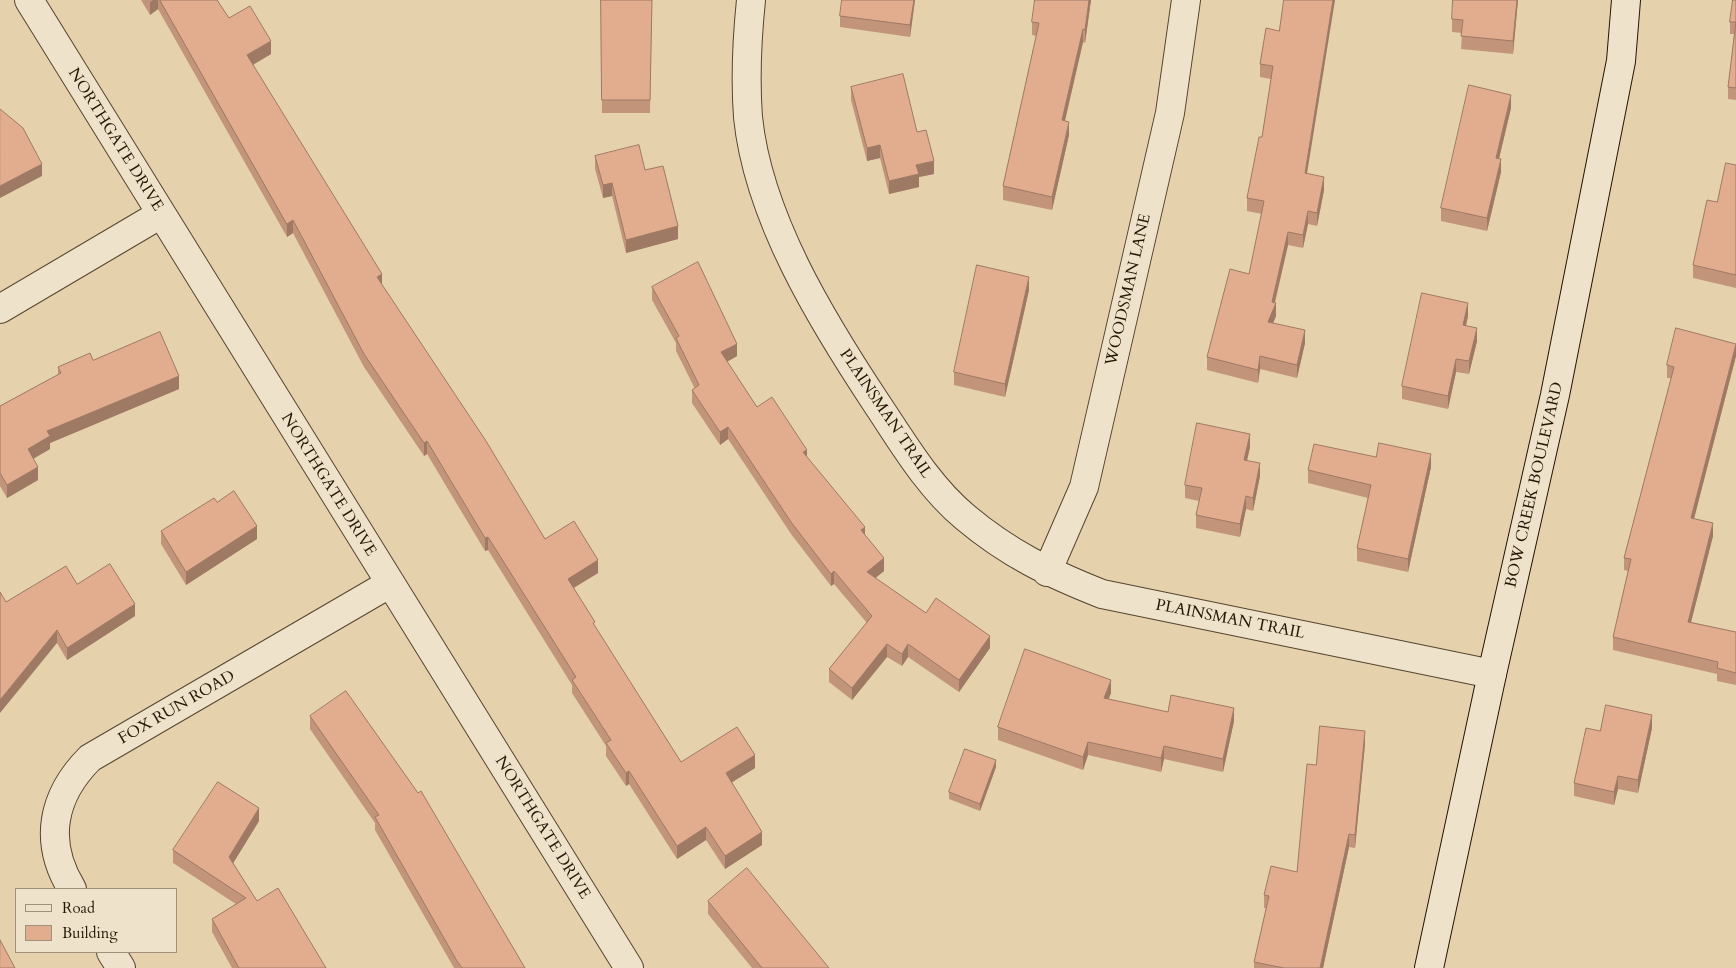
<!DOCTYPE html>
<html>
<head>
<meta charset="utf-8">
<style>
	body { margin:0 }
	#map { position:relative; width:1736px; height:968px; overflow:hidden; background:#e5d2ad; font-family:Cardo,serif }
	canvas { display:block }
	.legend { position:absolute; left:15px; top:888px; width:162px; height:65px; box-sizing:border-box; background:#eee2ca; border:1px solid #9e907b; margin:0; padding:6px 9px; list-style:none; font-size:15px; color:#261505 }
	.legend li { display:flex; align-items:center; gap:10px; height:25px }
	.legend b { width:25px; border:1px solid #9e907b }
</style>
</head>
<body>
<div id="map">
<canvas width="1736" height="968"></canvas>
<ul class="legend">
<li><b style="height:6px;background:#eee2ca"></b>Road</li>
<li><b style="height:14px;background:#e2ad8f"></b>Building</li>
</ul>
</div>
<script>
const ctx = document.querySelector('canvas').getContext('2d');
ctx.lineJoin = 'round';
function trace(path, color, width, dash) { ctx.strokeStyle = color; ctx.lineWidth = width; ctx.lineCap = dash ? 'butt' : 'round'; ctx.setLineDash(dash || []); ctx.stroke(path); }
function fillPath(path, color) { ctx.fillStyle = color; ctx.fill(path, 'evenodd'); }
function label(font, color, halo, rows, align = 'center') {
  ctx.font = font + ' Cardo,serif'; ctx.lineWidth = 4.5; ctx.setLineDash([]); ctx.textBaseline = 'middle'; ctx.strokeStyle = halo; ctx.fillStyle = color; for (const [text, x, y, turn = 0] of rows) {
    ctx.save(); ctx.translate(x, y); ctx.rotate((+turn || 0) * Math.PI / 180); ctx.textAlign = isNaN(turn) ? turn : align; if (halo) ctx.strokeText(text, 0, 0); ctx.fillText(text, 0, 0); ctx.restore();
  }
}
const street = new Path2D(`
	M29 0 629 968
	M751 0C747 39 745 77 748 117 758 217 822 321 877 404 903 443 928 486 965 517 1009 554 1049 573 1102 594L1492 674
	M0 309 161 214
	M1047 572 1084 487 1170 113 1186 0
	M72 889C43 842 52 796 90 758L389 584
	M111 952 121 968`);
const secondary = new Path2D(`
	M1429 968 1492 674 1555 395 1621 61 1626 0`);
trace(street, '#56442f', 30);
trace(secondary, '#261505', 30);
trace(street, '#eee2ca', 28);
trace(secondary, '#eee2ca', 28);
fillPath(new Path2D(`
	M141 0H217L229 18 271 54 253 65 382 285 545 539 598 573 574 588 595 627 681 762 755 768 732 782 762 845 725 869 706 840 677 859 629 784 626 786 606 756V746L572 693V685L488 550 485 551 427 454 424 456 364 367 293 233 287 237 158 9 150 15Z
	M601 0H652L650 113H602Z
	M915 0 910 37 840 27V16Z
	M1091 0 1085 43 1083 42 1065 121 1069 135 1052 210 1003 200V186L1036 36 1032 35V22Z
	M1518 0 1513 54 1461 49 1462 33 1452 32V19Z
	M1736 0V100L1728 99V87L1734 34H1730V22Z
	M1266 28 1307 173 1324 190 1317 226 1308 224 1303 248 1288 245 1275 303 1276 316 1273 323 1305 343 1297 378 1260 369 1258 383 1207 370V357L1249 274 1262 214 1247 211V198L1262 137 1271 79 1260 77V64Z
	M851 87 917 132 934 174 919 177V187L889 194 880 158 867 161 851 100Z
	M1511 108 1499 159 1501 172 1487 231 1441 221V208Z
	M595 156 645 170 678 239 626 253 612 196 603 198 595 169Z
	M1736 165V288L1693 278V265L1717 202Z
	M652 287 737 356 727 362 757 407 807 457 865 535 884 571 875 578 926 613 990 648 959 692 908 657 902 666 887 657 852 700 829 682V669L867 623 834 584 831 586 791 534 728 439 720 445 692 403V390L695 389 676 351V343L652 300Z
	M1029 290 1005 397 954 385V372Z
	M1468 316 1466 326 1477 341 1469 374 1456 372 1448 409 1402 399V386Z
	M1736 356 1694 519 1713 536 1691 622 1736 632V685L1717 681V674L1613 650V637L1628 571 1624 570V558L1671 378H1667V365Z
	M93 360 179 389 50 443V449L33 458 38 480 7 498 0 486V406L58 375V367Z
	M1250 447 1247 461 1260 476 1253 511 1246 509 1240 537 1196 528V515L1199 501 1185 498V485Z
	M1376 457 1431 467 1408 572 1357 561V548L1368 498 1308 483V470Z
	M217 502 257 539 186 585 161 544V531Z
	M77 584 135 616 67 660 57 643 6 602Z
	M1111 693 1108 699 1168 712 1234 721 1223 772 1164 759 1161 772 1088 755 1083 770 998 740V727Z
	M310 716 525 968H454L375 830V823L310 729Z
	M1652 728 1638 793 1618 789 1614 805 1574 796V783L1600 731Z
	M1365 744 1355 848 1349 847 1323 968H1254V962L1266 908H1264V895L1297 872 1316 765Z
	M996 767 980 811 949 799V792Z
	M259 821 233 863 257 901 326 968H232L212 932V919L236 904 173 863V850Z
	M708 901 829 968H752L708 914Z`), '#c2957b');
fillPath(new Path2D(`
	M153 0H158V9L150 15V2Z
	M914 0H915L910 37V25Z
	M1089 0H1091L1085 43V30Z
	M1333 0H1335L1305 186V173Z
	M1517 0H1518L1513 54V41Z
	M1083 29V42L1062 133V120Z
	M271 41V54L247 68V55Z
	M1511 95V108L1496 171V158Z
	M1069 122V135L1052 210V197Z
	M880 145V158L867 161V148Z
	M1501 159V172L1487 231V218Z
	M934 161V174L919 177V187L889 194V181L916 165Z
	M42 164V176L0 198V186Z
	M1324 177V190L1317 226V213Z
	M612 183V196L603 198V185Z
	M1308 211V224L1303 248V235Z
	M293 220V233L287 237V224Z
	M678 226V239L626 253V240Z
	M1288 232V245L1273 309 1276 303V316L1268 335V322L1272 302Z
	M382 274V287L377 277Z
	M1029 277V290L1005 397V384Z
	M1468 303V316L1463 338V325Z
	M1477 328V341L1469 374V361Z
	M1305 330V343L1297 378V365Z
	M737 344V356L721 365V352Z
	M1736 344V356L1691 530V518Z
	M1260 356V369L1258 383V370Z
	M1456 359V372L1448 409V396Z
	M179 376V389L50 443V449L28 462V449L47 431Z
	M728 427V439L720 445V432Z
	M1250 434V447L1244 473V460Z
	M427 441V454L424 456V443Z
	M807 450V462L803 452Z
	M1431 454V467L1408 572V559Z
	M1260 463V476L1253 511V498Z
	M38 467V480L7 498V485Z
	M1246 496V509L1240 537V524Z
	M1713 523V536L1688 634V622Z
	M257 526V539L186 585V572Z
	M865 527V540L861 530Z
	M488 537V550L485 551V538Z
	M884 558V571L867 585V572Z
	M598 560V573L568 591V579Z
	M834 571V584L831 586V574Z
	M135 604V616L67 660V648Z
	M57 630V643L0 713V700Z
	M990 636V648L959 692V680Z
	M887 644V657L852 700V688Z
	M908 644V657L902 666V654Z
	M1111 680V693L1104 711V698Z
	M1234 708V721L1223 772V759Z
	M1652 715V728L1638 793V780Z
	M1365 731V744L1355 848V835Z
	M1088 742V755L1083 770V757Z
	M1164 746V759L1161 772V758Z
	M755 755V768L726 786V773Z
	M996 760V767L980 811V804Z
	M629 771V784L626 786V773Z
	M1618 776V789L1614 805V792Z
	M259 808V821L229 870V857Z
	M706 827V840L677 859V846Z
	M762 832V845L725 869V856Z
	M1349 834V847L1323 968H1320Z`), '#9e7964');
const building = new Path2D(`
	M160 0H217L229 18 250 6 271 41 247 55 382 274 377 277 486 441 545 539 574 521 598 560 568 579 595 622 593 623 681 762 737 727 755 755 726 773 762 832 725 856 706 827 677 846 629 771 626 773 606 743 611 740 572 680 576 677 488 537 485 538 427 441 424 443 364 354 293 220 287 224Z
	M601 0H652L650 100H602Z
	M842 0H914L910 25 840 16Z
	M1035 0H1089L1085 30 1083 29 1062 120 1069 122 1052 197 1003 186 1039 23 1032 22Z
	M1284 0H1333L1305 173 1324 177 1317 213 1308 211 1303 235 1288 232 1272 302 1276 303 1268 322 1305 330 1297 365 1260 356 1258 370 1207 357 1230 269 1249 274 1264 201 1247 198 1259 137H1262L1273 66 1260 64 1266 28 1279 31Z
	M1453 0H1517L1513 41 1461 36 1463 20 1452 19Z
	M1733 0H1736V88L1728 87 1736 22H1730Z
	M903 74 917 132 926 130 934 161 916 165 919 174 889 181 880 145 867 148 851 87Z
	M1469 85 1511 95 1496 158 1501 159 1487 218 1441 208Z
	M0 109 23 128 42 164 0 186Z
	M639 145 645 170 663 166 678 226 626 240 612 183 603 185 595 156Z
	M1726 163 1736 165V275L1693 265 1707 200 1717 202Z
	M698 262 737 344 721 352 757 407 772 397 807 450 803 452 865 527 861 530 884 558 867 572 926 613 936 598 990 636 959 680 908 644 902 654 887 644 852 688 829 669 872 616 834 571 831 574 791 522 728 427 720 432 692 390 699 385 676 338 679 336 652 287Z
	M977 265 1029 277 1005 384 954 372Z
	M1422 293 1468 303 1463 325 1477 328 1469 361 1456 359 1448 396 1402 386Z
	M1676 328 1736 344 1691 518 1713 523 1688 622 1736 632V673L1717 668 1718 662 1613 637 1631 559 1624 558 1674 367 1667 365Z
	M160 332 179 376 47 431 50 436 28 449 38 467 7 485 0 473V406L61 373 58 367 90 353 93 360Z
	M1197 423 1250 434 1244 460 1260 463 1253 498 1246 496 1240 524 1196 515 1202 488 1185 485Z
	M1379 443 1431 454 1408 559 1357 548 1371 485 1308 470 1314 444 1376 457Z
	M234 491 257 526 186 572 161 531 214 498 217 502Z
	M110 564 135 604 67 648 57 630 0 700V592L6 602 66 566 77 584Z
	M1025 649 1111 680 1104 698 1168 712 1171 695 1234 708 1223 759 1164 746 1161 758 1088 742 1083 757 998 727Z
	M346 691 418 793 421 791 525 968H462L457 961 375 817 379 815 310 716Z
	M1606 705 1652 715 1638 780 1618 776 1614 792 1574 783 1586 728 1600 731Z
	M1320 726 1365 731 1355 835 1349 834 1320 968H1284L1254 962 1269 896 1264 895 1271 866 1297 872 1307 764 1316 765Z
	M965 749 996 760 980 804 949 792Z
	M218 782 259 808 229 857 257 901 278 888 326 968H239L212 919 246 898 173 850Z
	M747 868 829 968H762L708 901Z
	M0 940 15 968H0Z`);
fillPath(building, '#e2ad8f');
trace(building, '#9e7964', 1);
label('16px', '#261505', '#eee2ca', [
	["NORTHGATE DRIVE",115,140,58],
	["WOODSMAN LANE",1129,290,-77],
	["PLAINSMAN TRAIL",885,414,56],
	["NORTHGATE DRIVE",328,485,58],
	["BOW CREEK BOULEVARD",1535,485,-77],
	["PLAINSMAN TRAIL",1230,620,11],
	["FOX RUN ROAD",177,708,-30],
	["NORTHGATE DRIVE",542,828,58]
]);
</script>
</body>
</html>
